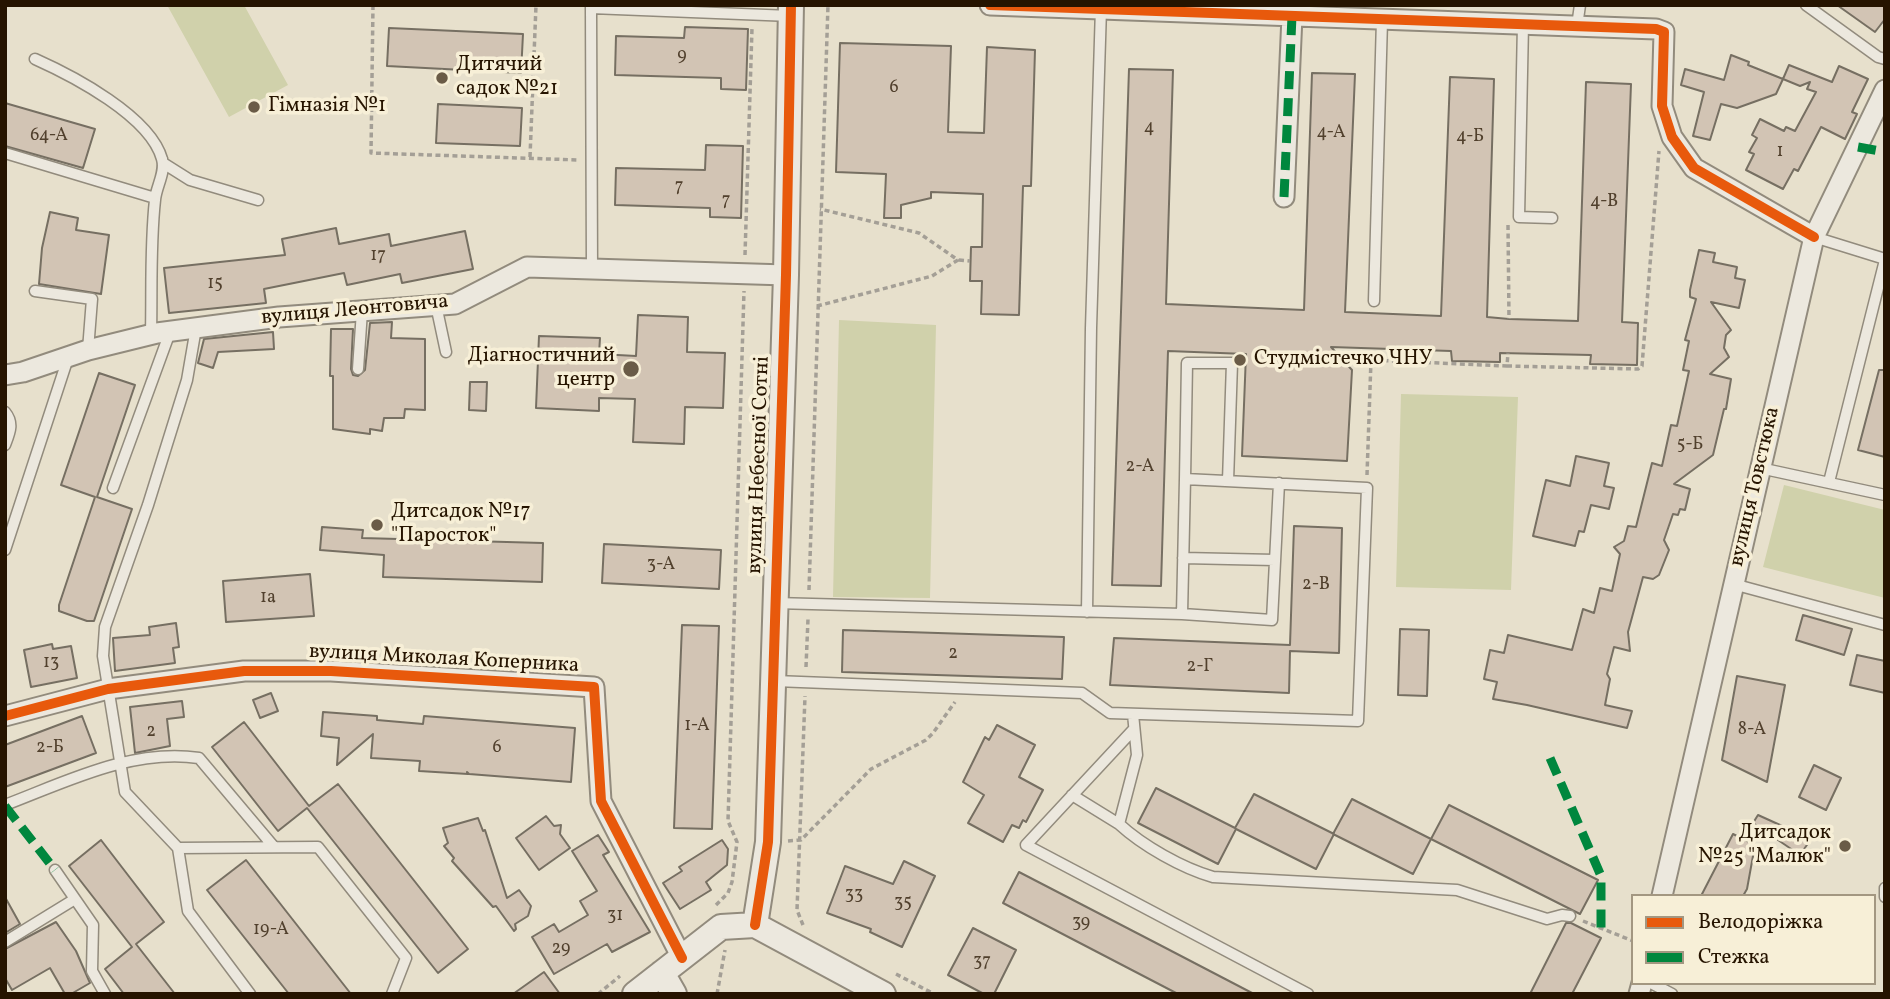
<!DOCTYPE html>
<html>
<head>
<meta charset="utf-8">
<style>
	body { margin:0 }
	#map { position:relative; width:1890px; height:999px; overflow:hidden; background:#e7e0cc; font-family:Vollkorn,serif }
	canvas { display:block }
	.frame { position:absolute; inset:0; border:7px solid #261400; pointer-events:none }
	.legend { position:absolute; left:1631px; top:894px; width:245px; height:91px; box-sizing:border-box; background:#f7efd7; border:2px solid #a39781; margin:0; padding:9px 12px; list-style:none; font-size:21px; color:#261400 }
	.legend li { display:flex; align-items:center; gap:14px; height:35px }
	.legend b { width:35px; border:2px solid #a39781 }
</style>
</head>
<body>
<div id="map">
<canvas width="1890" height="999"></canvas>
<div class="frame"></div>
<ul class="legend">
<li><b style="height:9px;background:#e8590c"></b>Велодоріжка</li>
<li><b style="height:9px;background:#00873e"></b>Стежка</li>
</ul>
</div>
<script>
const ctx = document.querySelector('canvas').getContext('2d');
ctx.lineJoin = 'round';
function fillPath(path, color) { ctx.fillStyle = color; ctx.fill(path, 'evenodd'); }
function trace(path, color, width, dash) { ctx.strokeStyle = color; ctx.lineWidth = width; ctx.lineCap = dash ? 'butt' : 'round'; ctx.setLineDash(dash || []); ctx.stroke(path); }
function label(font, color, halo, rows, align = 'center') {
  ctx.font = font + ' Vollkorn,serif'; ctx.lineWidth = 7; ctx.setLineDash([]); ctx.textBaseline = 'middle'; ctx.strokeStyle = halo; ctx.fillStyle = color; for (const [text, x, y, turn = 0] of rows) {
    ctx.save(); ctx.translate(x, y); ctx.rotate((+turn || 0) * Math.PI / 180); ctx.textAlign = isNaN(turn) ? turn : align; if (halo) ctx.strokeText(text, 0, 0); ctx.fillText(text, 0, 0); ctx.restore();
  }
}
fillPath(new Path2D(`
	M167 5H244L288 85 229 117Z
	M839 320 936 325 930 598 833 597Z
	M1401 394 1518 397 1511 590 1396 587Z
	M1784 485 1885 510V598L1763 567Z`), '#d0d1ab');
const building = new Path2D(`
	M1837 5H1885V19L1875 32Z
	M685 27 748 29 746 90 721 89V78L615 75 616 36 684 38Z
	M389 28 523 34 521 73 387 66Z
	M840 43 951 46 948 132 984 133 987 47 1035 50 1031 186H1023L1019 315 981 314 982 281H970L971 247H982L983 194 931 192V198L901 205V218H884L886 174 836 172Z
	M1731 55 1749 62 1748 65 1783 79 1776 94 1737 108 1721 104 1710 140 1693 136 1704 92 1681 85 1685 69 1724 80Z
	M1789 65 1832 82 1839 66 1868 79 1852 112 1857 114 1845 139 1821 127 1798 171 1794 169 1783 189 1746 170 1754 154 1749 152 1757 138 1752 135 1760 119 1784 131 1786 127 1795 131 1816 92 1807 89 1810 82 1800 86 1783 79Z
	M1129 69 1173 70 1166 304 1304 310 1312 73 1355 74 1345 312 1441 316 1450 77 1494 79 1487 317 1509 319 1578 321 1586 82 1631 84 1622 322 1638 323 1637 365 1590 364 1591 355 1500 353V362L1452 361 1451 351 1331 347 1352 370 1347 461 1242 456 1246 354 1168 351 1161 586 1112 585Z
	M5 103 95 129 83 168 5 146Z
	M438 104 522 108 520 146 436 143Z
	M706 145 743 146 741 218 710 217V208L615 205 616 168 705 170Z
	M50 212 78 218 76 230 109 235 101 294 39 284 42 248Z
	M336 228 339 244 389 234 391 246 465 231 473 269 402 283 400 274 347 285 344 273 264 289 266 303 169 313 164 268 285 255 282 239Z
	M1699 250 1715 253 1713 262 1737 267 1735 278 1745 280 1739 308 1711 302 1731 330 1726 335 1724 348 1729 357 1710 374 1731 379 1726 409H1724L1713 455 1674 484 1690 489 1685 510 1680 509 1678 515 1673 514 1664 540 1669 550 1659 575 1653 579 1643 577 1628 632 1630 651 1614 647 1607 674 1610 679 1605 705 1632 711 1627 728 1527 705 1493 699 1497 682 1484 679 1490 650 1504 653 1508 635 1572 650 1583 609 1594 613 1600 588 1612 591 1620 554 1614 547 1624 541 1628 526 1636 527 1652 463 1662 466 1671 425 1677 426 1689 371 1683 370 1689 341 1685 340 1696 299 1690 297V290Z
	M638 315 688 317 687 352 725 353 723 408 685 407 684 444 633 442 635 399 599 398V411L536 408 539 336 600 338 599 354 636 356Z
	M392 322 391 338 425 339V410L405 409 404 418H384L382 431 370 429V434L333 429V376H330L331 329H353L351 369 353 375 358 376 365 370 370 323Z
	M273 332 274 349 218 352 213 368 198 363 204 339Z
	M1879 370H1885V457L1858 450Z
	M99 373 135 385 97 497 132 509 94 621H87L59 611V605L95 497 61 485Z
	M470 382H487L486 411 469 410Z
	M1576 456 1609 463 1604 486 1614 488 1609 509 1591 505 1584 532 1579 531 1575 546 1533 536 1546 480 1570 486Z
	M1294 526 1342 528 1339 653 1290 651 1289 693 1110 685 1114 638 1290 645Z
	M322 527 363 530 362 538 543 543 542 582 383 577 384 555 320 550Z
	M604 544 721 550 719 589 602 583Z
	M310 574 314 616 226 622 223 581Z
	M1803 615 1852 629 1844 655 1796 640Z
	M176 623 179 647 173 648 175 663 115 671 113 638 150 635 149 627Z
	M682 625 719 626 712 829 674 828Z
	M1400 629 1429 630 1427 696 1398 695Z
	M843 630 1064 637 1062 679 842 672Z
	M52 644 53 649 71 646 77 678 31 687 24 650Z
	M1857 655 1885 661V693L1850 685Z
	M1737 676 1785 685 1767 782 1722 760Z
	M271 693 278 711 260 718 253 700Z
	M182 701 184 717 167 719 170 746 135 753 130 707Z
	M323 712 377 716V720L423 724 424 716 575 728 571 782 469 774 467 772 468 774 419 771 420 761 371 758 373 734 337 765 339 738 321 736Z
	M82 716 96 753 5 787V745Z
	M244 722 309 806 338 784 468 949 438 973 307 808 278 831 212 747Z
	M997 725 1035 745 1019 777 1043 790 1026 822 1023 820 1019 828 1012 825 1003 842 968 823 984 795 963 782 985 737 989 740Z
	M1814 765 1841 778 1826 810 1799 797Z
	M1156 788 1235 828 1254 794 1334 834 1316 869 1236 829 1218 864 1138 823Z
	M1352 799 1431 839 1449 805 1598 880 1580 914 1431 839 1413 874 1333 834Z
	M1758 815 1811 839 1800 855 1753 823Z
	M546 816 554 826 561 825 560 834 570 848 539 870 516 838Z
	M478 818 483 831 485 830 507 898 519 890 531 906 528 916 515 924 516 929 514 931 496 906 493 907 452 861 454 858 444 846 448 843 443 828Z
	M1733 834 1755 845 1747 889 1743 896H1701Z
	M598 835 609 852 603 855 650 932 612 952 607 944 554 974 532 937 554 924 559 932 588 915 580 901 597 891 572 851Z
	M101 840 164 922 136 944 175 994H124L105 969 132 947 69 866Z
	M722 840 728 849 727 865 706 882 711 890 680 909 663 883 682 871 679 867Z
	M246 860 351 994H289L225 913 207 890Z
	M904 861 935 876 902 947 870 932 871 929 827 913 845 866 893 884Z
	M1019 872 1158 944 1254 994H1178L1003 903Z
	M5 897 20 924 5 933Z
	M56 922 76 951 90 983 71 994H65L50 968 12 990 5 978V949Z
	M1566 923H1571L1601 938 1572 994H1530Z
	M973 928 1016 950 994 994H984L948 975Z
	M544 972 560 994H513Z`);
fillPath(building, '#d2c4b4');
trace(building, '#766f62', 2);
const service = new Path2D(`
	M591 5V8L791 16
	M1806 5 1878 57 1885 59
	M591 8 592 270
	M1523 24 1519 217 1552 218
	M1577 26 1580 5
	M35 59C73 76 150 116 162 159 166 172 156 187 155 200 150 245 152 290 151 334
	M5 153 155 198
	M163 163 190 180 258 200
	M1814 237 1885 259
	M35 291 92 299 88 350
	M1374 301 1382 20
	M436 305 446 352
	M196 328 187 380 148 505 105 627 103 656 125 792 178 848 188 911 250 994
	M358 369 362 311
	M5 412C14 423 10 432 5 445
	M1760 468 1885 495
	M1185 479 1187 363H1232L1228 481
	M1829 482 1885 260
	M113 488 170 332
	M5 550 68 358
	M1183 558 1275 560
	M1733 584 1885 625
	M1087 612 1091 328 1101 8
	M1182 614 1272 620 1279 483
	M775 681 1082 693 1110 713 1358 721 1367 488 1185 479 1182 614 775 603
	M1133 714 1137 755 1119 824C1143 846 1182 868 1213 877L1457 890 1547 919 1562 915 1570 916
	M1134 729 1026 845 1308 994
	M1072 795 1119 824
	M5 805C66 782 132 748 199 758L274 847
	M178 848 318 847 406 958 392 994
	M55 870 93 925 92 971 105 994
	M1885 888V897
	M5 942 75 899
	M1651 983 1672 994`);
const minor = new Path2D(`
	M990 5 1656 29 1664 32 1662 106 1672 137 1694 168 1814 237
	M1284 197 1292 16
	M5 375 23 372 88 350 157 333 279 317 455 304 527 267 786 275
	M5 716 108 689 244 671H331L594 687 601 801 682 958
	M1662 896 1814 237 1885 90
	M1639 994 1642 983`);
const tertiary = new Path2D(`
	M755 925 768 842 786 275 791 5
	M662 973 674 994
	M635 994 721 927 755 925 883 994`);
trace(service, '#928b7d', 13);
trace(minor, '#928b7d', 23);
trace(tertiary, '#928b7d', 28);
trace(new Path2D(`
	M373 5 371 153 579 160
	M530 157 536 5
	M1508 225 1509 319
	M745 255 752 28
	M959 260 970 261
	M817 306 932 276 958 260 919 233 820 209
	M1507 366 1638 369 1642 366 1659 151
	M1367 475 1371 360 1507 366 1508 353
	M809 590 828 5
	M806 667 808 619
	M788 841 801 840 871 769 926 740 933 733 955 702
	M716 905 728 893 732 882 737 842 728 821 744 291
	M1583 921 1633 941
	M803 925 797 910 805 696
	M896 974 934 994
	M598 994 620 976
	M717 994 725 950`), '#a49f96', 3.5, [5, 3.5]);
trace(service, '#ece8de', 10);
trace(minor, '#ece8de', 19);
trace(tertiary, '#ece8de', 24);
trace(new Path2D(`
	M1858 147 1885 152
	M1284 197 1292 16
	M1550 758 1601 876V929
	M5 806 55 870`), '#00873e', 9, [18, 9]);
trace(new Path2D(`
	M990 5 1656 29 1664 32 1662 106 1672 137 1694 168 1814 237
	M5 716 108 689 244 671H331L594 687 601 801 682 958
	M755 925 768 842 786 275 791 5`), '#e8590c', 10);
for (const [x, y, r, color] of [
	[442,78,7,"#6a5b47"],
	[254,107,7,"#6a5b47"],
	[1240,360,7,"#6a5b47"],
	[631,369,9,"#6a5b47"],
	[377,525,7,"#6a5b47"],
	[1845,846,7,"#6a5b47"]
]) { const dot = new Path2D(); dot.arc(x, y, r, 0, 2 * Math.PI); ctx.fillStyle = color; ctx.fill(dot); trace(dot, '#f7efd7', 2.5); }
label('18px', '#51402d', null, [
	["9",682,57],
	["6",894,89],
	["4",1149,129],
	["4-А",1331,134],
	["64-А",49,137],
	["4-Б",1470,138],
	["1",1780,153],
	["7",679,188],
	["7",726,202],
	["4-В",1604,203],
	["17",378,257],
	["15",215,285],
	["5-Б",1690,446],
	["2-А",1140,468],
	["3-А",661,566],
	["2-В",1316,586],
	["1а",268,599],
	["2",953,655],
	["13",51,664],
	["2-Г",1200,668],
	["1-А",697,727],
	["8-А",1752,731],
	["2",151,733],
	["2-Б",50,749],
	["6",497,749],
	["33",854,896],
	["35",903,904],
	["31",615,917],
	["39",1081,924],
	["19-А",271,931],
	["29",561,950],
	["37",982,963]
]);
label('21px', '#261400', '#f7efd7', [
	["Дитячий",456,66],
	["садок №21",456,90],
	["Гімназія №1",268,107],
	["Діагностичний",615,357,"right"],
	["центр",615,381,"right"],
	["Студмістечко ЧНУ",1254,360],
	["Дитсадок №17",391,513],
	["\"Паросток\"",391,537],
	["Дитсадок",1831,834,"right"],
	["№25 \"Малюк\"",1831,858,"right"]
], 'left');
label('21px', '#261400', '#f7efd7', [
	["вулиця Леонтовича",355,311,-5],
	["вулиця Небесної Сотні",760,465,-88],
	["вулиця Товстюка",1756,487,-77],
	["вулиця Миколая Коперника",444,660,3]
]);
</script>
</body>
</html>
